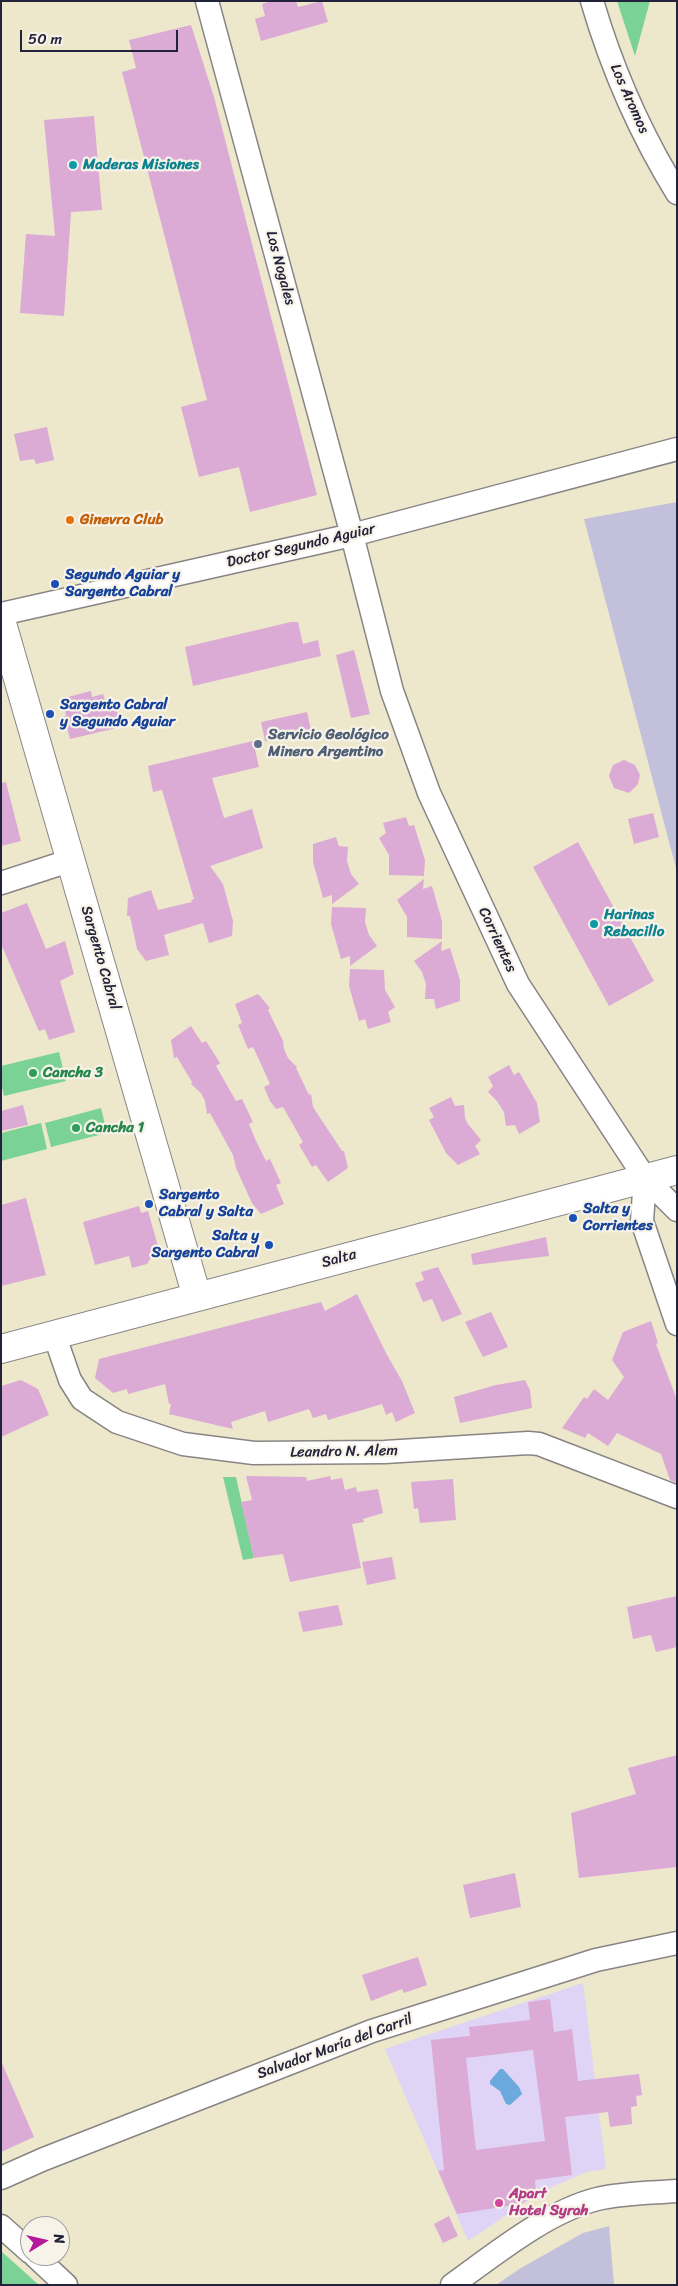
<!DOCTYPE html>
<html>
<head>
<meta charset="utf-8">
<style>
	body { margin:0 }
	#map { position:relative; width:678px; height:2286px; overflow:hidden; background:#ede7cc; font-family:Sriracha,sans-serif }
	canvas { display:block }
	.frame { position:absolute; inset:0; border:2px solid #22223b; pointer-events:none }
	.north { position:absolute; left:20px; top:2216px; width:50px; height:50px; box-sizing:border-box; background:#f7f3e8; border:1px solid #a29fa3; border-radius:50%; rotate:81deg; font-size:14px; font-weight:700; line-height:20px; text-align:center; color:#22223b }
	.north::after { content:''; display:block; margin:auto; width:18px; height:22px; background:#b5179e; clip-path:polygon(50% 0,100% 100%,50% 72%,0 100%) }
	.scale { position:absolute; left:20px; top:30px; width:158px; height:22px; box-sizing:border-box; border:2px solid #22223b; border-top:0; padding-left:6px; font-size:15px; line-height:18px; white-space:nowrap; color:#22223b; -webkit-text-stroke:4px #f7f3e8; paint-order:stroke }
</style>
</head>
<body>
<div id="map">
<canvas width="678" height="2286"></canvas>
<div class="frame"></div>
<div class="north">N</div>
<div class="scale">50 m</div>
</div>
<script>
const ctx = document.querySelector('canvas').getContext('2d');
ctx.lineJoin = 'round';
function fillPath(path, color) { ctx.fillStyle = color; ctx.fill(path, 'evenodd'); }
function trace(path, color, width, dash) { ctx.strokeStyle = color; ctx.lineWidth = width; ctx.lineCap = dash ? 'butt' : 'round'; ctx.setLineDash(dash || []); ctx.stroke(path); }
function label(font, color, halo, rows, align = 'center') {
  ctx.font = font + ' Sriracha,sans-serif'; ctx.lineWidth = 4.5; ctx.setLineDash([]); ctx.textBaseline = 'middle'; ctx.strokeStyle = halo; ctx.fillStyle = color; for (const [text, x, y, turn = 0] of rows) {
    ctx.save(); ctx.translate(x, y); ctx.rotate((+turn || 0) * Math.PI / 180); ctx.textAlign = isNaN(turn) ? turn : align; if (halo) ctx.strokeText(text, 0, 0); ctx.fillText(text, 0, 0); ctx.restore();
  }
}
fillPath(new Path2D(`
	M583 1983 606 2169 586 2172 539 2193 468 2241 385 2049Z`), '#dfd4f5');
fillPath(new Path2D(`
	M677 502V872L584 519Z
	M609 2226 614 2285H496L521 2268 583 2233Z`), '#c3c0db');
fillPath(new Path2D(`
	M617 1H650L635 56Z
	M59 1052 66 1081 4 1096 1 1083V1066Z
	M101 1108 107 1133 51 1147 45 1123Z
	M41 1123 47 1149 1 1161V1133Z
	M223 1477H236L254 1558 243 1560Z
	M1 2251 39 2285H1Z`), '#7bd296');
fillPath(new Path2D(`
	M503 2069 519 2087 522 2094 510 2105 506 2104 500 2091 490 2084V2081L500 2069Z`), '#6ca9de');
fillPath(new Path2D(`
	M271 1H296L298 7 322 1 328 22 261 41 255 19 265 16 262 4Z
	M191 25 214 97 317 495 250 512 239 467 199 477 181 407 207 400 122 72 136 68 129 40Z
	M94 116 102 210 71 212 64 316 20 313 26 234 55 236 44 120Z
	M47 427 54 460 36 464 34 459 20 461 14 434Z
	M291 622H298L303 644 318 640 321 656 193 686 185 647Z
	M354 650 370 714 351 718 336 655Z
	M91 691 92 697 103 694 107 706 115 704 121 727 70 739 64 716H66L64 707H66L64 698Z
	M307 712 311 730 265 741 261 722Z
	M253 741 259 767 212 778 224 818 252 809 263 848 210 866 223 884 233 921 232 936 209 943 203 923 164 935 169 955 146 961 137 949 130 916H127L128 898 151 890 158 910 192 902 191 900 194 899 162 790 153 792 148 766Z
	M624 760 635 765 640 775 638 784 629 793 614 788 609 776 613 765Z
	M6 782 21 841 1 846V783Z
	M653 813 659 837 634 844 628 819Z
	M406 817 409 826 414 825 425 860 424 876 389 875V855L379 838 386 833 383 823Z
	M336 837 339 846 348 847 347 861 351 874 359 884 332 904V895L323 898 313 862V844Z
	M578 842 654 981 609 1006 533 867Z
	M424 879 423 889 432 886 442 921V939L407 937V917L397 900Z
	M27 903 46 949 65 941 74 974 60 981 75 1032 49 1040 45 1029 39 1031 38 1029 1 944V913Z
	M332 907 366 908 365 922 369 935 377 946 350 966V956L341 959 331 924Z
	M442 941 441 951 450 948 460 980V1001L436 1009 434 999H425L426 984 422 972 414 961Z
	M350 969 384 970 385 990 395 1007 388 1012 391 1022 368 1029 365 1019 359 1021 349 986Z
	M258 994 270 1008 268 1010 283 1041 284 1049 288 1058 297 1067 296 1068 309 1095 311 1094 313 1107 342 1151H344L348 1168 328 1182 316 1165 312 1167 299 1145 303 1142 283 1107 276 1109 270 1101 264 1087 270 1084 255 1051 253 1047 248 1049 238 1025 242 1023 235 1004Z
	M191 1026 202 1043 206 1041 220 1063 216 1066 236 1101 242 1099 253 1122 249 1124 256 1141 266 1161 270 1159 281 1183 276 1185 284 1204 261 1214 252 1203 236 1168 233 1155 210 1113 207 1114 205 1101 201 1093 191 1084 192 1082 177 1057 174 1058 171 1040Z
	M509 1065 514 1075 519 1072 537 1103 540 1122 519 1134 515 1125 506 1126 504 1112 497 1101 488 1092 493 1086 488 1077Z
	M451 1097 455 1106 464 1105 465 1118 468 1124 481 1140 475 1146 480 1154 458 1165 446 1153 429 1120 434 1117 429 1108Z
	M23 1105 28 1125 1 1131V1111Z
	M26 1198 46 1275 1 1286V1205Z
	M139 1206 141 1213 148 1211 158 1246 147 1264 132 1268 129 1256 95 1265 83 1222Z
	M546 1237 549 1256 473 1265 471 1254Z
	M438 1267 462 1314 442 1322 432 1299 423 1302 415 1283 424 1280 421 1272Z
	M357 1294 386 1353 402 1381 415 1413 396 1422 392 1412 386 1415 382 1404 328 1420 326 1414 313 1418 309 1409 268 1422 265 1411 231 1422 233 1429 169 1414 171 1404H169L165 1384 128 1394 127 1389 113 1393 95 1378 99 1359 321 1302 325 1311Z
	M491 1312 508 1347 483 1357 465 1322Z
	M651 1321 658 1343 656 1344 677 1400V1483L670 1480 661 1454 617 1433 608 1446 588 1433 585 1438 562 1428 584 1397 587 1399 594 1389 608 1400 624 1377 612 1360 623 1332Z
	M21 1380 38 1389 49 1415 1 1437V1386Z
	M525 1380 530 1390 532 1408 460 1423 454 1397 496 1385Z
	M246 1476 306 1477 307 1481 330 1476 331 1480 342 1478 345 1490 356 1487 357 1492 378 1489 383 1513 363 1519 364 1522 352 1524 361 1568 290 1582 283 1554 254 1558 241 1502 252 1500Z
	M453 1479 456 1520 420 1523 418 1508 414 1509 411 1482Z
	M392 1557 396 1579 367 1585 362 1562Z
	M677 1596V1647L656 1652 651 1635 633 1639 627 1607Z
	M338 1605 343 1625 303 1632 298 1612Z
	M677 1755V1867L579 1878 571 1813 636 1794 628 1768Z
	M515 1873 521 1907 470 1918 463 1885Z
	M418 1957 427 1985 404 1993 402 1989 371 2001 362 1975Z
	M550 1999 554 2032 572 2029 578 2081 639 2074 642 2095 636 2096 637 2106 631 2107 632 2124 610 2127 608 2112 565 2117 572 2175 535 2180 536 2195 520 2204 457 2214 438 2171 444 2170 431 2040 470 2036 469 2027 530 2020 528 2002ZM533 2050 545 2141 476 2150 466 2058Z
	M1 2061 34 2137 1 2152Z
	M449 2216 458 2236 443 2243 434 2224Z`), '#dbabd5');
const minor = new Path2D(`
	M207 1 352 535 392 691 429 793 518 984 645 1178 677 1210
	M592 1C612 69 640 133 677 193
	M1 614 352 535 677 449
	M1 883 72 860
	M645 1178 642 1221 677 1324
	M54 1334 70 1380 82 1399 117 1422 183 1444 254 1453 385 1452 528 1443 539 1444 677 1497
	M1 2178 44 2159 372 2031 596 1960 677 1943
	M1 2226 30 2252
	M35 2256 66 2285
	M452 2285C494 2255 546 2212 597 2199 622 2193 650 2193 677 2191`);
const major = new Path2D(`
	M1 620 197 1297
	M1 1349 677 1170`);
trace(minor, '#888484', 25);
trace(major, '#888484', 30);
trace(minor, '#fff', 22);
trace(major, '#fff', 28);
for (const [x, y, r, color] of [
	[73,165,5,"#0f9aa8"],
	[70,520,5,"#e8710a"],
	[55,584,5,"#1a4fb4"],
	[50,714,5,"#1a4fb4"],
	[258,744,5,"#5c6f8a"],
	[594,924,5,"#0f9aa8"],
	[33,1073,5,"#2e9e5b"],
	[76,1128,5,"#2e9e5b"],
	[149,1204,5,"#1a4fb4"],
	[573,1218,5,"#1a4fb4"],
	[269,1245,5,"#1a4fb4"],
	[499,2203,5,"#d1479c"]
]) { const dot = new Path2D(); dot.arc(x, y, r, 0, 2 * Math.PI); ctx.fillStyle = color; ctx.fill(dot); trace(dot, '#f7f3e8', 2); }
label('15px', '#22223b', '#f7f3e8', [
	["Los Aromos",629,99,66],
	["Los Nogales",280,268,75],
	["Doctor Segundo Aguiar",301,546,-13],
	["Corrientes",497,940,65],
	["Sargento Cabral",100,958,74],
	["Salta",339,1259,-15],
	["Leandro N. Alem",344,1452,-1],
	["Salvador María del Carril",335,2047,-20]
]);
label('bold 15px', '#0d838f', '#f7f3e8', [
	["Maderas Misiones",83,165],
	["Harinas",604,915],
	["Rebacillo",604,932]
], 'left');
label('bold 15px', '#c56008', '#f7f3e8', [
	["Ginevra Club",80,520]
], 'left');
label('bold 15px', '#164399', '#f7f3e8', [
	["Segundo Aguiar y",65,575],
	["Sargento Cabral",65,592],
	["Sargento Cabral",60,705],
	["y Segundo Aguiar",60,722],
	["Sargento",159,1195],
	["Cabral y Salta",159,1212],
	["Salta y",583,1209],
	["Corrientes",583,1226],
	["Salta y",259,1236,"right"],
	["Sargento Cabral",259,1253,"right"]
], 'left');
label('bold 15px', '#4e5e75', '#f7f3e8', [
	["Servicio Geológico",268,735],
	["Minero Argentino",268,752]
], 'left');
label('bold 15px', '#27864d', '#f7f3e8', [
	["Cancha 3",43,1073],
	["Cancha 1",86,1128]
], 'left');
label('bold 15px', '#b23c85', '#f7f3e8', [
	["Apart",509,2194],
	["Hotel Syrah",509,2211]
], 'left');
</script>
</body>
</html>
